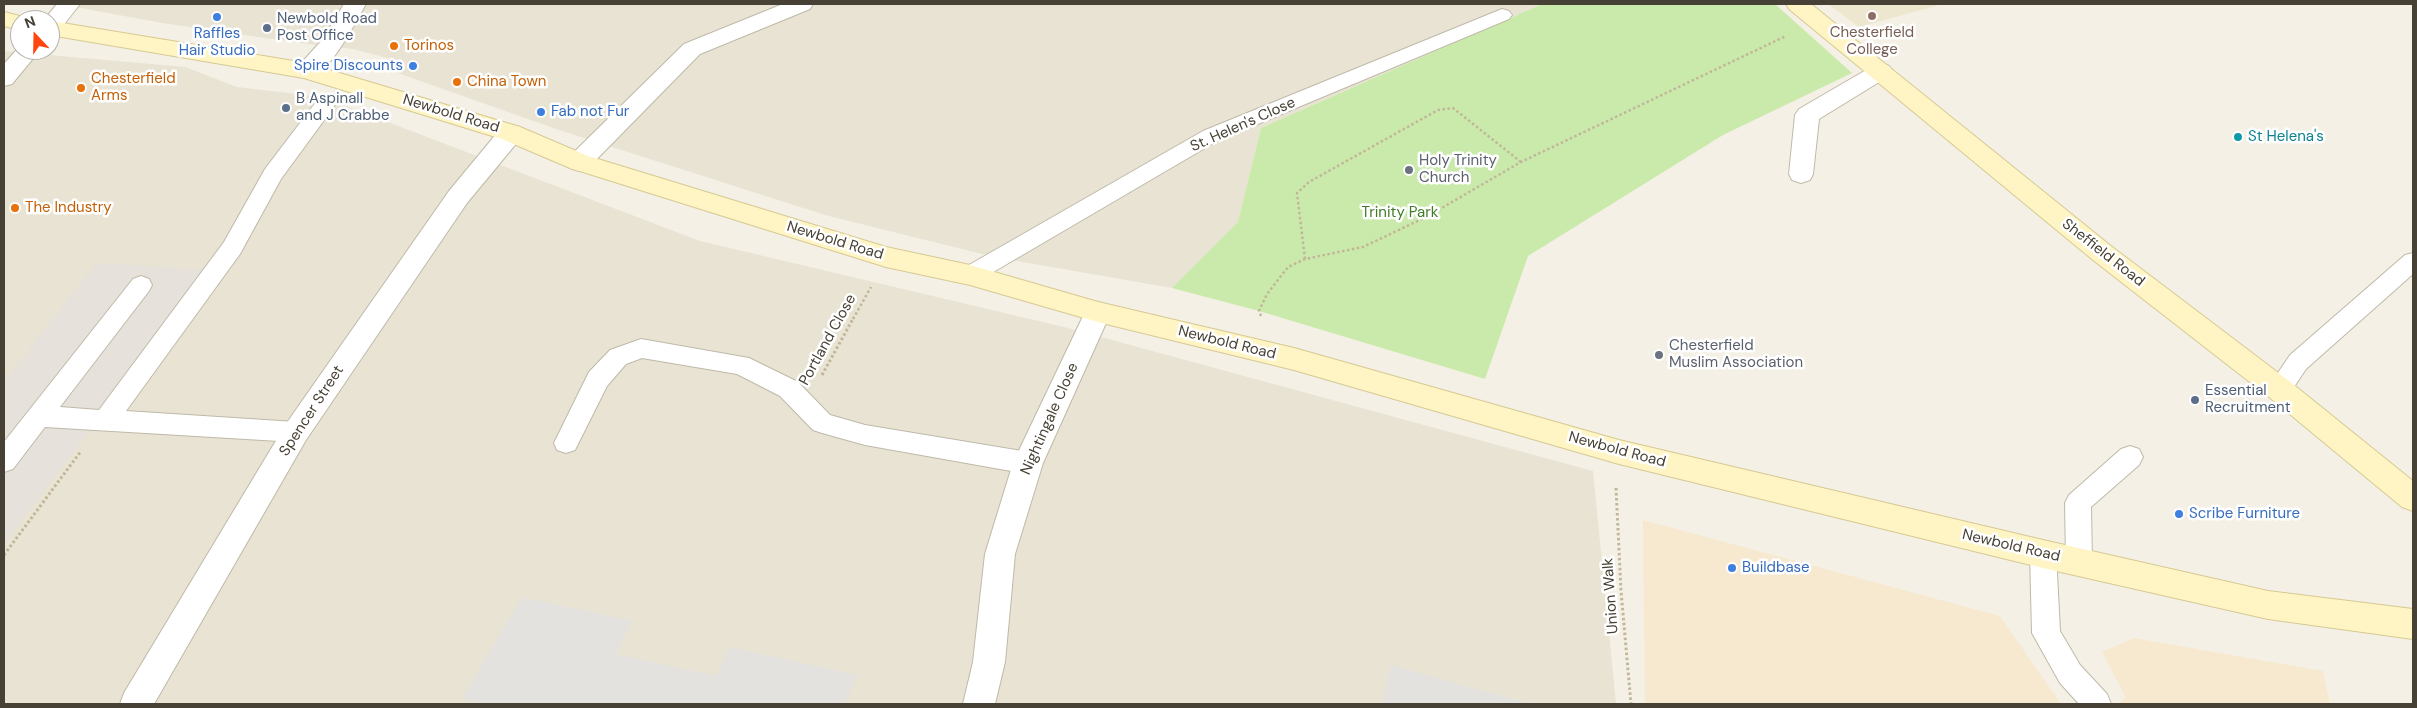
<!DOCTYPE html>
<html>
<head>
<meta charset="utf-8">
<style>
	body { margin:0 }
	#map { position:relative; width:2417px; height:708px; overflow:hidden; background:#f4f0e5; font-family:"DM Sans",sans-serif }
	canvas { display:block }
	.frame { position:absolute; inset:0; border:5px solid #474135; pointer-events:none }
	.north { position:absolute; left:10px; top:10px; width:50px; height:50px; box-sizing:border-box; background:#fff; border:1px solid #b5b3ae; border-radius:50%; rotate:339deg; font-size:14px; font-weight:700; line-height:20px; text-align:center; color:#474135 }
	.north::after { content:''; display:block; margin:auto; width:18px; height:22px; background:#ff4611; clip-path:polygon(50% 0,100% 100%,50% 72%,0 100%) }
</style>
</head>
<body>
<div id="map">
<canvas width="2417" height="708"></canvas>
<div class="frame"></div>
<div class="north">N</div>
</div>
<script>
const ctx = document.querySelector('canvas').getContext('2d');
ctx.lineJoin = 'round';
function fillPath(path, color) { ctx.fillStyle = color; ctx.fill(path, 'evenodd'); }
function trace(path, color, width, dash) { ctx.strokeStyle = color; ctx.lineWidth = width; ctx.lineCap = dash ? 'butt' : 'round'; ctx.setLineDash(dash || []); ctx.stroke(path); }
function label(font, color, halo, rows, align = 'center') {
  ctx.font = font + ' "DM Sans",sans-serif'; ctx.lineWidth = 5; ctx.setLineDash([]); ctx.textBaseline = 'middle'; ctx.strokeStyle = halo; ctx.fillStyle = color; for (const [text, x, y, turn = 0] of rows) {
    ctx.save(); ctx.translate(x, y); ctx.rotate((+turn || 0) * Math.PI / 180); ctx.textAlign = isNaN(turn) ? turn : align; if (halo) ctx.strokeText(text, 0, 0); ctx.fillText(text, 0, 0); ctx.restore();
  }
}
fillPath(new Path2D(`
	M59 4H1542L1261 128 1238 222 1172 288 994 257 825 215 559 130 392 71 403 62 353 49 300 43 162 23Z
	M4 51 185 67 237 87 322 97 700 241 1068 328 1593 471 1616 704H4Z`), '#e8e3d3');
fillPath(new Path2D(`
	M1643 520 2000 616 2061 704H1645Z
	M2134 638 2323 671 2330 704H2117L2126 698 2102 652Z`), '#f7e9cf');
fillPath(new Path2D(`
	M96 263 210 270 4 544V382Z`), '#e6e1da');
fillPath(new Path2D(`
	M1828 4H1943L1859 27Z`), '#eee7cf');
fillPath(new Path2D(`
	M1542 4H1775L1852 73 1723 135 1528 256 1485 379 1259 311 1172 288 1238 222 1261 128Z`), '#caeaac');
fillPath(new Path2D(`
	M522 597 632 621 616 654 716 676 730 647 857 675 845 704H486L462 699Z
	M1391 665 1531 704H1382Z`), '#e4e2de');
const lane = new Path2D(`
	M1502 9 1509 11 1512 15 1509 19 1217 141 978 281 970 284 962 281 959 275 962 269 1203 131Z
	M326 96 333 98 336 103 333 108 281 179 240 254 126 411 296 422 305 425 308 432 305 439 296 442 45 427 13 469 4 472V442L133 279 141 276 149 279 152 285 149 291 60 407 99 410 224 242 265 169 319 98Z
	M2413 253V274L2306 369 2288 396 2279 399 2270 396 2267 389 2290 355 2405 255Z
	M641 339 749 358 798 382 830 415 865 425 1028 452 1037 455 1041 463 1037 471 1028 474 865 445 822 433 813 430 780 396 737 374 642 358 626 364 607 386 575 450 566 453 557 450 554 443 589 372 610 350Z
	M2130 446 2139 449 2143 457 2139 465 2091 507 2092 562 2088 570 2079 574 2070 570 2066 562 2065 503 2069 495 2121 449Z
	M2043 542 2052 546 2056 554 2060 631 2080 665 2107 694 2111 704H2079L2060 683 2032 633 2030 554 2034 546Z`);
const street = new Path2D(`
	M57 4H80L58 32 50 34V20H44Z
	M344 4H366C355 23 333 67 313 77 308 79 303 78 298 76L294 71 323 39Z
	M783 4H813L810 9 700 54 588 168 579 171 570 168 567 162 570 156 684 44Z
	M20 46V50H40L12 84 4 86V64Z
	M1881 63 1889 66 1893 71 1889 76 1819 119 1813 174 1810 180 1801 183 1792 180 1789 174 1795 115 1799 109 1873 66Z
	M511 125 520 127 523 133 520 139 467 203 306 440 154 704H120L124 693 286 424 449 191 502 127Z
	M1098 302 1107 305 1111 312 1043 463 1015 554 1005 662 995 704H963L973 662 985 554 1013 463 1085 312 1089 305Z`);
const secondary = new Path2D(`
	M1786 4H1811L2111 246 2289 381 2413 481V511L2402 507 2269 397 2093 260 1789 9Z
	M4 12 28 18 29 20H20V30L4 26Z
	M50 21 306 63 520 127 588 156 886 247 970 265 1098 302 1294 348 1619 440 2043 540 2268 591 2413 609V639L2268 619 2043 568 1619 464 1294 370 1098 322 970 285 886 267 570 168 502 139 304 78 50 35Z`);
trace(lane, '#bfb9a8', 2);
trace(street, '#bfb9a8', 2);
trace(secondary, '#d6c993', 2);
trace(new Path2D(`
	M1305 259 1297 193 1309 182 1438 110 1453 108 1521 162
	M1261 316 1259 311 1267 294 1288 267 1305 259 1363 247 1426 217 1521 162 1786 36
	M853 319 871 287`), '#c2b698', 2.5, [2.5, 2.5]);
trace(new Path2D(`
	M822 375 854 317
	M1616 488 1621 591 1631 704
	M4 555 81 451`), '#c2b698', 3, [2.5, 2.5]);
fillPath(lane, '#fff');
fillPath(street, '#fff');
fillPath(secondary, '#fff5c4');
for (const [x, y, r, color] of [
	[1872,16,5,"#8d6e63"],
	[217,17,5,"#3f7fe0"],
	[267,28,5,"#5c6f8a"],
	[394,46,5,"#e8710a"],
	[413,66,5,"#3f7fe0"],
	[457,82,5,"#e8710a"],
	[81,88,5,"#e8710a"],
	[286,108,5,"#5c6f8a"],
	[541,112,5,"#3f7fe0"],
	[2238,137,5,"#0f9aa8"],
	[1409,170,5,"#6b7280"],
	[15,208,5,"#e8710a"],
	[1659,355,5,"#6b7280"],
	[2195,400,5,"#5c6f8a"],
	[2179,514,5,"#3f7fe0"],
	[1732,568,5,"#3f7fe0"]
]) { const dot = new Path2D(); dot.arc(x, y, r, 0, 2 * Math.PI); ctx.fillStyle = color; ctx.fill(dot); trace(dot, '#fff', 2); }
label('15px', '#4e5e75', '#fff', [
	["Newbold Road",277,19],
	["Post Office",277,36],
	["B Aspinall",296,99],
	["and J Crabbe",296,116],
	["Essential",2205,391],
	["Recruitment",2205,408]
], 'left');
label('15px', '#785e54', '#fff', [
	["Chesterfield",1872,33],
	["College",1872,50]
]);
label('15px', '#366cbe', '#fff', [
	["Raffles",217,34,"center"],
	["Hair Studio",217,51,"center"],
	["Spire Discounts",403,66,"right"],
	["Fab not Fur",551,112],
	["Scribe Furniture",2189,514],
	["Buildbase",1742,568]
], 'left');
label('15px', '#c56008', '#fff', [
	["Torinos",404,46],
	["Chesterfield",91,79],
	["Arms",91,96],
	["China Town",467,82],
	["The Industry",25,208]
], 'left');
label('15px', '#474135', '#fff', [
	["Newbold Road",451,114,17],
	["St. Helen's Close",1243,125,-24],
	["Newbold Road",835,241,17],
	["Sheffield Road",2103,253,38],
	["Portland Close",828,340,-61],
	["Newbold Road",1227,343,14],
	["Spencer Street",312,411,-57],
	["Nightingale Close",1050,419,-66],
	["Newbold Road",1617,450,15],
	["Newbold Road",2011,546,13],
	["Union Walk",1611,596,-94]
]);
label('15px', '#0d838f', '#fff', [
	["St Helena's",2248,137]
], 'left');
label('15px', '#5b616d', '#fff', [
	["Holy Trinity",1419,161],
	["Church",1419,178],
	["Chesterfield",1669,346],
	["Muslim Association",1669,363]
], 'left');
label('15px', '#3f7b25', '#fff', [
	["Trinity Park",1400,213]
]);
</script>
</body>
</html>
